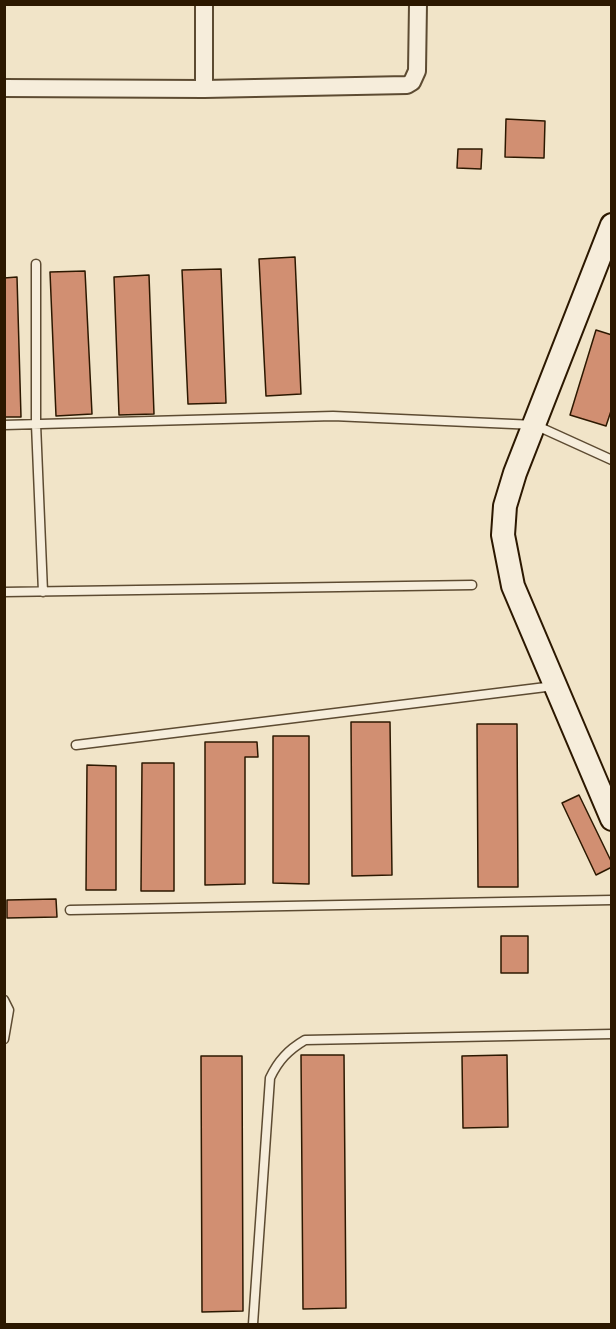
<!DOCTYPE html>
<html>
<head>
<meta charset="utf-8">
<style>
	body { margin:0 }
	#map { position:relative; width:616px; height:1329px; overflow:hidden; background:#f1e4c8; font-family:"IM FELL Great Primer",serif }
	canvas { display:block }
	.frame { position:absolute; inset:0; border:6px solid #2c1800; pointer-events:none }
</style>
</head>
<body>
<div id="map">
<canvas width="616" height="1329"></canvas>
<div class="frame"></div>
</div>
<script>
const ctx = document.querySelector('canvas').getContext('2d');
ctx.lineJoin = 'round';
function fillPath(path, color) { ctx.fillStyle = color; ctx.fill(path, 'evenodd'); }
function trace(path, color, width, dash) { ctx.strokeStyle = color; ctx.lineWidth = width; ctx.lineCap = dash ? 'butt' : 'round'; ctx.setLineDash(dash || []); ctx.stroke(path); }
const building = new Path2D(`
	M506 119 545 121 544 158 505 157Z
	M458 149H482L481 169 457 168Z
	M295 257 301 394 266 396 259 259Z
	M221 269 226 403 188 404 182 270Z
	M85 271 92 414 56 416 50 272Z
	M149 275 154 414 119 415 114 277Z
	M17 277 21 417H4V278Z
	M596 330 612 335V408L606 426 570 415Z
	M351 722H390L392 875 352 876Z
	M477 724H517L518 887H478Z
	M273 736H309V884L273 883Z
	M205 742H257L258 757H245V884L205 885Z
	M142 763H174V891H141Z
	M87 765 116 766V890H86Z
	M579 795 612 863V867L596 875 562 803Z
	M56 899 57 917 7 918V900Z
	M501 936H528V973H501Z
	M301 1055H344L346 1308 303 1309Z
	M507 1055 508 1127 463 1128 462 1056Z
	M201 1056H242L243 1311 202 1312Z`);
fillPath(building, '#d18f72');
trace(building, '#2c1800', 1.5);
const lane = new Path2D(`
	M36 264V424L43 592
	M4 425 333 416 535 425 612 460
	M4 592 472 585
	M76 745 554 686
	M70 910 612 900
	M4 1000 9 1010 4 1039
	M253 1324 270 1078C278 1061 288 1050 305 1040L612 1034`);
const street = new Path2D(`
	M204 4V89
	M4 88 204 89 407 85 412 82 417 71 418 4`);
const secondary = new Path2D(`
	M612 225 515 473 505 506 503 535 513 586 612 819`);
trace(lane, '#5d4b32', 11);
trace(street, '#5d4b32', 20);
trace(secondary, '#2c1800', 26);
trace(lane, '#f6eddb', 8);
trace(street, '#f6eddb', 16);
trace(secondary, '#f6eddb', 22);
</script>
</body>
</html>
